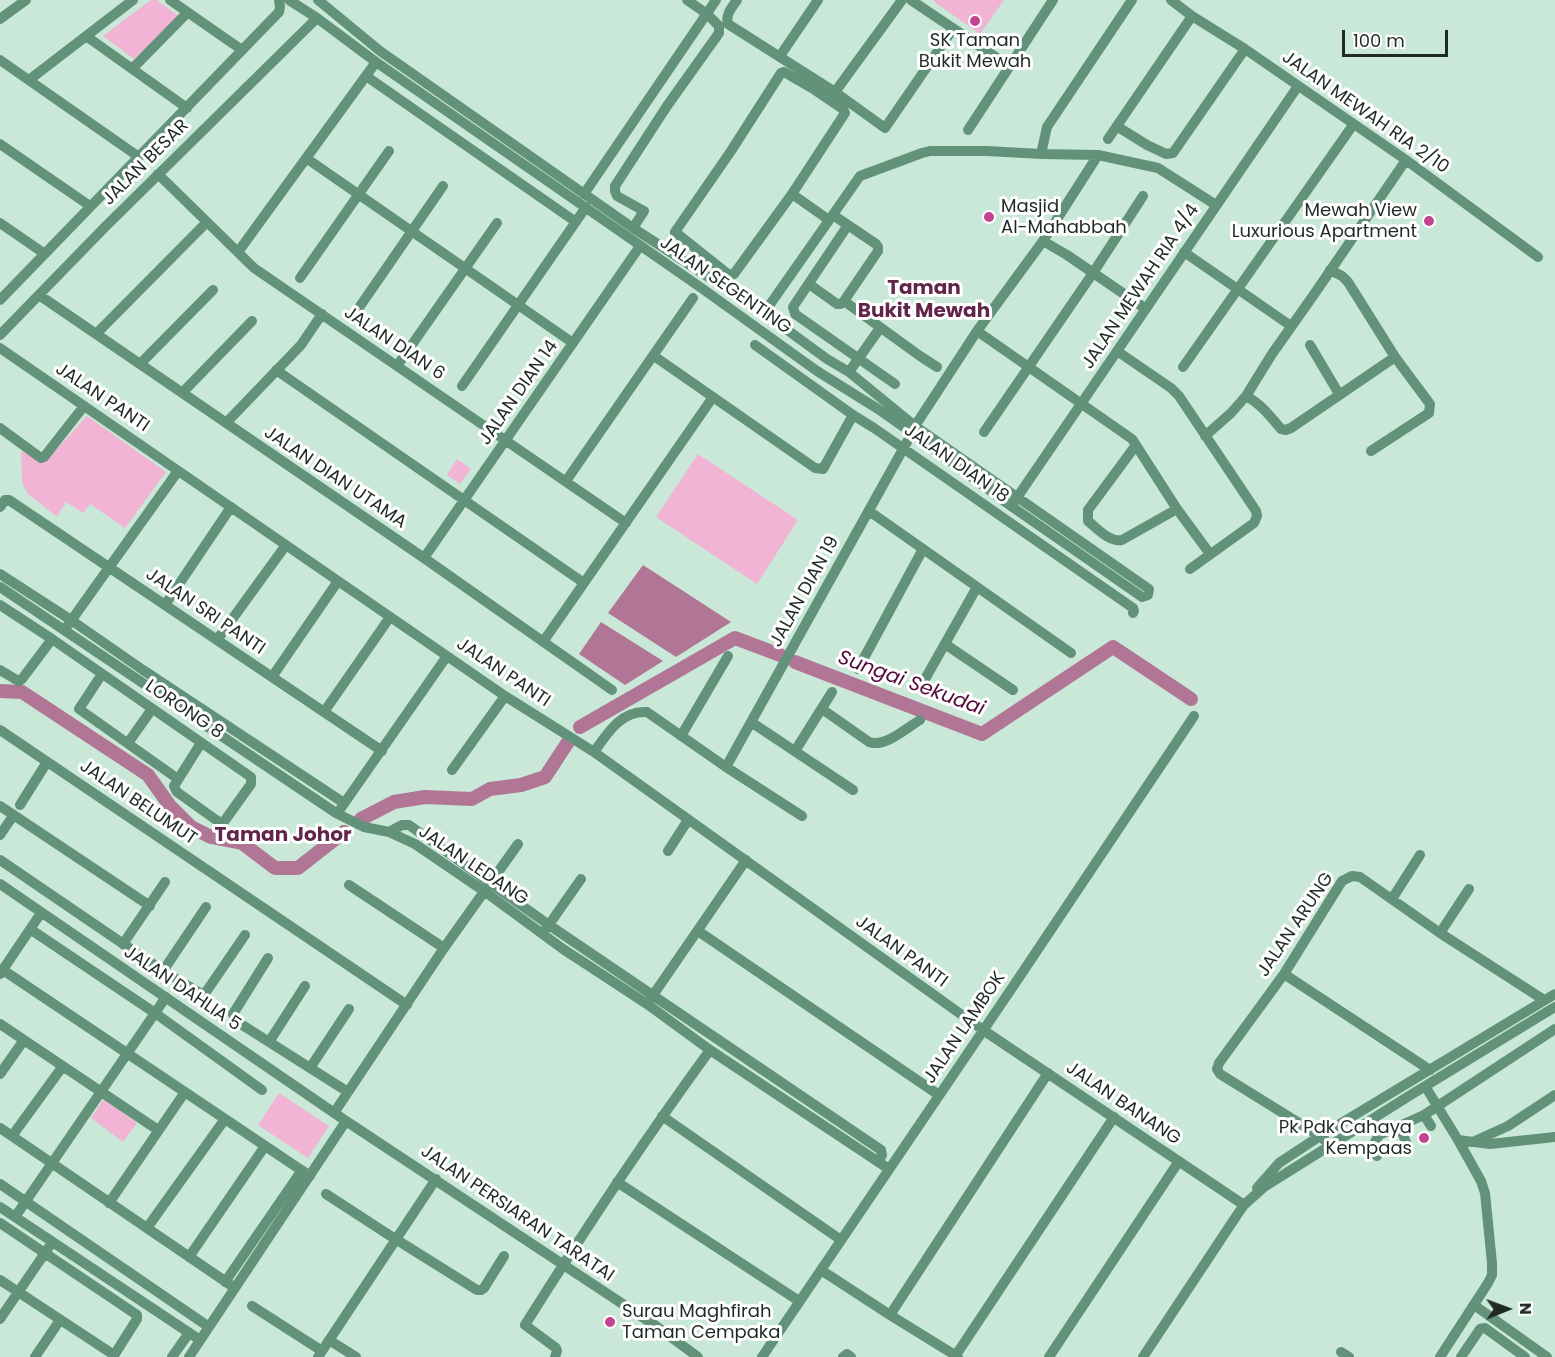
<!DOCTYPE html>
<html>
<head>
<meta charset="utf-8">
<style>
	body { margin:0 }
	#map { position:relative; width:1555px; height:1357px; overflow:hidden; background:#cae8d7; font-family:Poppins,sans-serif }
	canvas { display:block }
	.north { position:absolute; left:1477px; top:1279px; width:60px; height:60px; -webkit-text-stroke:4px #fff; paint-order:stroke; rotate:89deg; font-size:16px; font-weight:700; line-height:24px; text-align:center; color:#1f2a24 }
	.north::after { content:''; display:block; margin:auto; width:21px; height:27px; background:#1f2a24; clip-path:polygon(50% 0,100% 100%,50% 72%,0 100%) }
	.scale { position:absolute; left:1342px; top:30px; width:106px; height:27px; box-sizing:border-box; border:3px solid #1f2a24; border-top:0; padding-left:8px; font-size:18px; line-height:21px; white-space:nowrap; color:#1f2a24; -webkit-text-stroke:4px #fff; paint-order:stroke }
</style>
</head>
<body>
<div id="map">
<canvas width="1555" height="1357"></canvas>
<div class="north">N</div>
<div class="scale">100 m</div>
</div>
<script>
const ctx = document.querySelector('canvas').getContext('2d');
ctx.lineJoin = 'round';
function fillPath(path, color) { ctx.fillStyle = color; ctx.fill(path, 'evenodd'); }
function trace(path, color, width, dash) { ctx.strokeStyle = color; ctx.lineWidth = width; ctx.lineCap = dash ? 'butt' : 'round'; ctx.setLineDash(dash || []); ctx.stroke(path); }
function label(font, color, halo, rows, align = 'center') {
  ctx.font = font + ' Poppins,sans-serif'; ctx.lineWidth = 6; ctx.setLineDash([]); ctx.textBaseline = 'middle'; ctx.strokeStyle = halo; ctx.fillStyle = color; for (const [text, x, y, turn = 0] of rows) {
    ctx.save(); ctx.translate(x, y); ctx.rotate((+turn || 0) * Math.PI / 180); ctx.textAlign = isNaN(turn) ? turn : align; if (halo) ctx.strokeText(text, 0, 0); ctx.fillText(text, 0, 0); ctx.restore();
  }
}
fillPath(new Path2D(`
	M151 0H157L180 17 134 59 103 36Z
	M934 0H1004L980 34 933 1Z
	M87 416 166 472 125 528 90 504 83 513 66 502 57 517 28 494 22 482 21 451 46 461Z
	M698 454 798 520 757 584 656 517Z
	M457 459 471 469 460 484 447 475Z
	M279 1093 329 1126 308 1158 258 1125Z
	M104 1099 137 1123 123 1142 91 1118Z`), '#f2b4d5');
fillPath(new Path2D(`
	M643 565 731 622 676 657 608 613Z
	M601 622 663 661 625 685 579 654Z`), '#b17696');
trace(new Path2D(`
	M795 662 982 734 1113 647 1191 699
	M0 691 22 692 148 775 170 806 191 827 211 837 242 843 275 868H298L344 832
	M580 727 735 638 780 655
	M361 819 394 802 425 797 472 799 490 789 521 785 545 777 568 742`), '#b17696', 14);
trace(new Path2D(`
	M170 0 242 50
	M289 0 317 18 376 62 700 287 817 371 878 409 912 433 1011 506 1142 597 1148 595 1149 589 915 426 849 372 827 359 764 313 633 228 380 51 318 0
	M737 0C732 7 725 15 728 24L835 92 885 128 953 29
	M911 0 1009 66
	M1171 0 1192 16 1245 49 1406 160 1538 257
	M0 19 26 0
	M86 36 187 108
	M780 56 818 0
	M0 60 139 157
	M132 69 187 13
	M784 72 815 90 843 109 845 113 792 194 734 274 729 275 675 232 731 151 781 73Z
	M366 76 576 222
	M29 80 133 0
	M835 92 902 0
	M1118 127 1147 145 1166 154 1173 153 1245 49
	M968 130 1053 0
	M1108 139 1192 16
	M0 144 90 206
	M1041 154 1047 127 1132 0
	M306 158 573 343
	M158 174 254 268 626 523
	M584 194 716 0
	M792 194 829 220
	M833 215 876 244 878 247V251L844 301 920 356 937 367
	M0 223 45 254
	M848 225 793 307 795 314 895 384
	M633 228 644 211 617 196 615 191V186L667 106 719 33V26L707 14 687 0
	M1043 241 1067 255 1146 309
	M238 252 376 62
	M1184 252 1291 326
	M1330 270 1342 276 1348 282 1395 357 1430 404 1429 413 1371 451
	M300 278 389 151
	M809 284 837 304H841L844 301
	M39 295 424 558 612 690
	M0 300 279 12 280 7 279 0
	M356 312 443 186
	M764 313 860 176 922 153 930 151H987L1041 154 1098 155 1158 168 1216 205
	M977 331 1132 439 1177 509 1210 554
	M96 334 207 222
	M0 335 104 228 317 18
	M755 345 853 415 874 428 1133 608 1134 611 1133 613
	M1310 345 1339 394
	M0 348 505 696 594 752 983 1030 1244 1205
	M1117 351 1171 388 1179 396 1256 511 1257 516 1254 523 1190 569
	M654 356 815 468 823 469 853 415
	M140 364 213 290
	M397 366 497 223
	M1183 367 1353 125
	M276 370 584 583
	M849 372 880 328
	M462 386 586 207
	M182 393 252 321
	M1246 396C1261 404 1271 417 1281 429L1286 430 1291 428 1395 357
	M226 423 301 345 322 314
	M915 426 977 331 1043 241 1098 155
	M0 428 41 458 44 457 84 406
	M984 432 1093 273 1143 196
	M1205 436 1231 413 1246 396 1272 354 1315 293 1406 160
	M1136 445 1088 510V521C1098 529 1109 542 1122 540L1177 509
	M566 481 693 298
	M1014 502 1298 86
	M0 507 5 500H9L382 751
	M869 511 1071 653
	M424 558 640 246
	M0 574 71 620 143 670 344 803
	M0 587 336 813 364 827 389 832 415 844 484 891 563 949 647 1004 710 1050 889 1169
	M0 605 52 639 251 777V784L223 823 219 822 177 792 174 786 201 743
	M165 605 231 507
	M68 625 178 471
	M217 640 286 545
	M543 642 713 397
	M945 644 1013 690
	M858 669 923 549
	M0 670 15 679 19 681 22 679 52 639
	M102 674 79 709 178 779
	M272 677 338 581
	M920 688 977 587
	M822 709 869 742C885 748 906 728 920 720
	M324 712 390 617
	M751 722 853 790
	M0 730 407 1005
	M681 736 728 656
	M128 743 152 709
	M795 751 832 692
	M594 752C607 734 621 710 647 712L726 767 802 816
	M726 767 912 433
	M452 770 505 696
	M20 805 47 762
	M0 806 150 906
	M341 808 447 656
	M389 832 402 825H409L549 925 881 1150 882 1155 878 1162
	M0 835 13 816
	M668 851 688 820
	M0 860 163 971 200 993 206 992 245 935
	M0 884 346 1121 656 1326 698 1357
	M349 885 444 948
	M1392 899 1420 855
	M30 929 155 1013 262 1090
	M546 929 581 879
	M698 931 939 1095
	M1440 933 1469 889
	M123 944 165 882
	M268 958 233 1014 236 1021 348 1092
	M3 970 310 1176
	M163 971 206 907
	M0 974 41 913
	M1284 974 1430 1070
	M649 1001 746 860
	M0 1024 158 1130
	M269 1042 305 986
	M310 1068 349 1009
	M0 1074 24 1040
	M1425 1086 1458 1140 1481 1181 1485 1193 1492 1263V1275L1488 1283 1440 1357
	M334 1113 444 948 518 844
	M662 1116 841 1240
	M1400 1126 1409 1151
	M1431 1126 1424 1115 1555 1029
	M0 1128 235 1288
	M12 1136 63 1066
	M1458 1140 1490 1144 1555 1137
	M1475 1141 1508 1126 1555 1095
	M1331 1146 1320 1136 1220 1074 1217 1069 1219 1063 1284 974 1342 881 1352 876 1360 877 1440 933 1544 1000
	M1377 1156 1375 1142 1379 1135 1424 1115
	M617 1182 799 1301
	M0 1184 209 1327
	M1257 1188 1279 1163 1320 1136 1555 994
	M326 1194 389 1235 477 1290H481L484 1288 504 1256
	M109 1203 185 1092
	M0 1207 200 1340
	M15 1217 166 997
	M0 1223 137 1315V1319L113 1357
	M147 1228 225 1119
	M189 1257 265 1146
	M821 1270 890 1315 958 1357
	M0 1280 114 1355
	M225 1282 302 1170
	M1474 1305 1547 1357
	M252 1306 322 1351
	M890 1315 1048 1073
	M0 1319 49 1247
	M329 1340 356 1357
	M1341 1352 1349 1357
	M956 1355 1114 1117
	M35 1357 60 1320
	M172 1357 189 1333
	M189 1357 346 1121
	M318 1357 436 1179
	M555 1357 557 1351 556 1348 525 1325C584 1231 645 1139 710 1050
	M762 1357 1014 985 1194 716
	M843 1357 847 1354 851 1357
	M1049 1357 1179 1161
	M1143 1357 1237 1215 1244 1205 1264 1187 1409 1096 1555 1007
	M1461 1357 1480 1329 1485 1328 1525 1357`), '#629279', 10);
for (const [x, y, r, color] of [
	[975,21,6,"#c24491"],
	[989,217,6,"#c24491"],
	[1429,221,6,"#c24491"],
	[1424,1138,6,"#c24491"],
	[610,1322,6,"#c24491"]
]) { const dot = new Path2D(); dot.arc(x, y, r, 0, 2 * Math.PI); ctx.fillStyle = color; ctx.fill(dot); trace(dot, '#fff', 2); }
label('18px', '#1f2a24', '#fff', [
	["SK Taman",975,41,"center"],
	["Bukit Mewah",975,62,"center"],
	["Masjid",1001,207],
	["Al-Mahabbah",1001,228],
	["Mewah View",1417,211,"right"],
	["Luxurious Apartment",1417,232,"right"],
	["Pk Pdk Cahaya",1412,1128,"right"],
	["Kempaas",1412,1149,"right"],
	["Surau Maghfirah",622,1312],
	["Taman Cempaka",622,1333]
], 'left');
label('18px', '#1f2a24', '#fff', [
	["JALAN MEWAH RIA 2/10",1365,113,35],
	["JALAN BESAR",146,163,-45],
	["JALAN SEGENTING",725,286,35],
	["JALAN MEWAH RIA 4/4",1141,287,-56],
	["JALAN DIAN 6",394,344,34],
	["JALAN DIAN 14",519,393,-55],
	["JALAN PANTI",102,398,34],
	["JALAN DIAN 18",956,464,35],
	["JALAN DIAN UTAMA",335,478,34],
	["JALAN DIAN 19",805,592,-61],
	["JALAN SRI PANTI",205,612,34],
	["JALAN PANTI",503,673,34],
	["LORONG 8",184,710,34],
	["JALAN BELUMUT",138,803,34],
	["JALAN LEDANG",473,866,34],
	["JALAN ARUNG",1296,925,-56],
	["JALAN PANTI",901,952,36],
	["JALAN DAHLIA 5",182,989,34],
	["JALAN LAMBOK",965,1028,-56],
	["JALAN BANANG",1123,1104,34],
	["JALAN PERSIARAN TARATAI",517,1214,34]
]);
label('bold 20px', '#622549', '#fff', [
	["Taman",924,289],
	["Bukit Mewah",924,312],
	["Taman Johor",283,836]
]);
label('italic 20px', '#520839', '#fff', [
	["Sungai Sekudai",911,684,20]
]);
</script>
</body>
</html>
